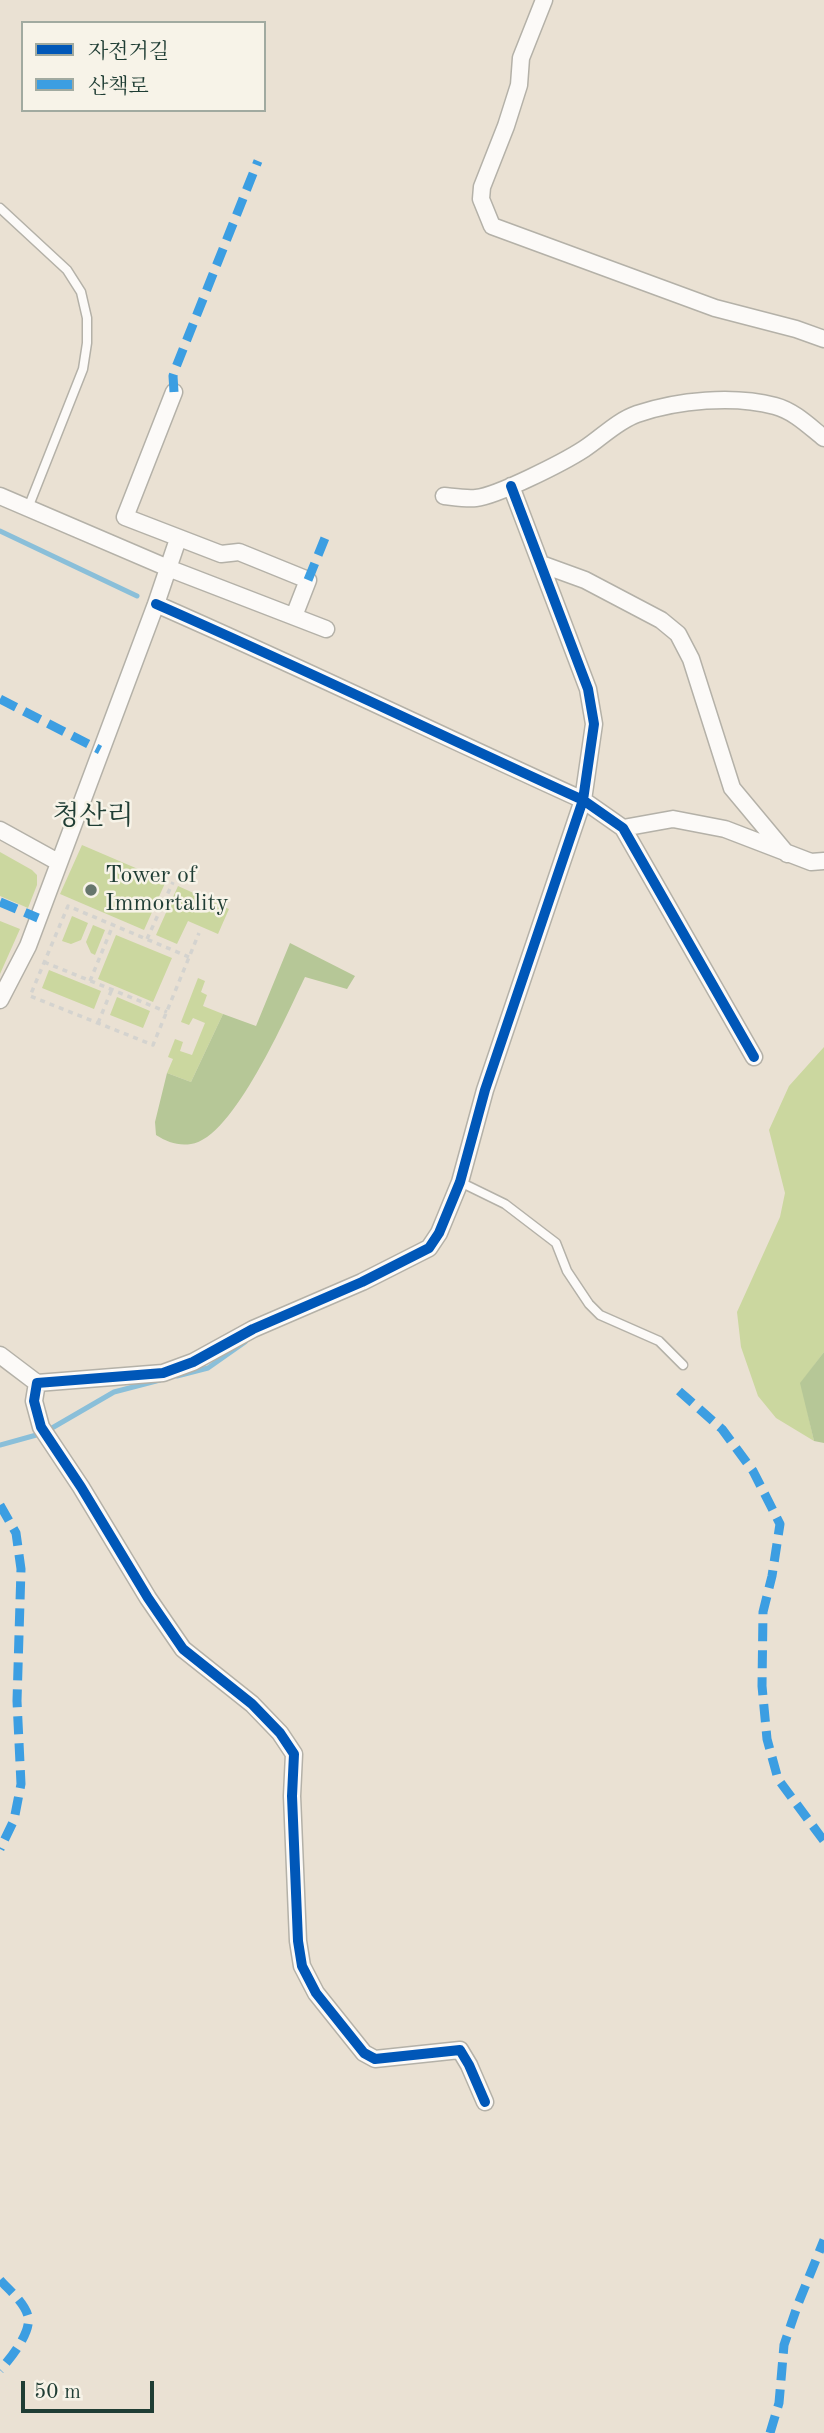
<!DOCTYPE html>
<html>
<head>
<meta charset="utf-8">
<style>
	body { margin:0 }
	#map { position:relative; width:824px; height:2433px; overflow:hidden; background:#eae1d3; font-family:"Old Standard TT","Noto Serif KR",serif }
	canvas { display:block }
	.legend { position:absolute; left:21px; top:21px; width:245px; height:91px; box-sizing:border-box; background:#f7f3e8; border:2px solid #a1aaa0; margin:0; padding:9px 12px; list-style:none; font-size:21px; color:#1f3d34 }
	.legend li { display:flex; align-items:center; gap:14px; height:35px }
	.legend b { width:35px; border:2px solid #a1aaa0 }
	.scale { position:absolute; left:21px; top:2381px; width:133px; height:32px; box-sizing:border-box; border:4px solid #1f3d34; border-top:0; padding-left:9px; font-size:21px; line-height:24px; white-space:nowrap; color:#1f3d34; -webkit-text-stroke:5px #f7f3e8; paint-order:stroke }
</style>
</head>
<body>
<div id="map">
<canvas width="824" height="2433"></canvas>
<ul class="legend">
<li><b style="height:9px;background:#0057b8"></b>자전거길</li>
<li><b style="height:9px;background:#3c9ee2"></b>산책로</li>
</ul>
<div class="scale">50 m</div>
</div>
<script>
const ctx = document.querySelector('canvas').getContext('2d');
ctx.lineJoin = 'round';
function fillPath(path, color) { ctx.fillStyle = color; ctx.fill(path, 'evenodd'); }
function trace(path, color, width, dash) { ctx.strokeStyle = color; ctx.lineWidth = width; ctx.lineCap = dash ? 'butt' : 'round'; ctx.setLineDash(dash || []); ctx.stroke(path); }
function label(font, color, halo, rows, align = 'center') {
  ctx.font = font + ' "Old Standard TT","Noto Serif KR",serif'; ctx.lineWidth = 5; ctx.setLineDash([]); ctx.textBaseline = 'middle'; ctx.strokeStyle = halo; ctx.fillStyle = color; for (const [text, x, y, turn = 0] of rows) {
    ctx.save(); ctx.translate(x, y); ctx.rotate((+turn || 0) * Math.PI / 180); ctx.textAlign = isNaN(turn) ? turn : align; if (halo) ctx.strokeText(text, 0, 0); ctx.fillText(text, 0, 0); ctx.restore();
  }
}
fillPath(new Path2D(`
	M82 845 166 881 144 930 60 894Z
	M0 852 32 870 37 875V885L28 908 0 896Z
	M178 886 229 909 218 934 188 921 177 944 156 935Z
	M72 916 88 923 81 940 71 944 62 941Z
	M0 921 20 929 0 974Z
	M93 925 105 930 95 955 91 953 86 942Z
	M116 935 172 958 153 1002 98 979Z
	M49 970 101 991 94 1009 42 988Z
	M198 978 205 981 201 992 207 995 203 1006 223 1014 191 1082 167 1073 173 1059 168 1057 175 1039 183 1042 180 1051 192 1055 205 1023 193 1018 189 1025 181 1022Z
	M117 997 150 1011 143 1028 110 1015Z
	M824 1047V1352L801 1383 814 1441 776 1418 758 1396 741 1347 737 1312 780 1217 785 1193 769 1130 789 1086Z`), '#cbd79f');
fillPath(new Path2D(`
	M290 943 355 976 347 989 305 977C287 1014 233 1139 191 1144 178 1146 167 1142 156 1135L155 1122 167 1073 191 1082 223 1014 256 1026Z
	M824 1352V1443L814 1441 800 1383Z`), '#b6c797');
trace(new Path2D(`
	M0 531 137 596
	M177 1376 208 1368 245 1342
	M52 1428 114 1392 160 1380
	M0 1445 40 1434`), '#8abfd9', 5);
const lane = new Path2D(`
	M0 208 67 270 81 292 87 318V343L83 369 28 508
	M460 1182 505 1204 556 1243 567 1271 589 1304 600 1315 659 1341 683 1365`);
const street = new Path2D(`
	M544 0 521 58 519 85 506 126 482 187 481 199 492 226 715 308 796 329 824 339
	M174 392 125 517 221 554 239 552 308 580 294 616
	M0 496 168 568 326 629
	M444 496C454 497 466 499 476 498 497 496 564 462 584 449 601 438 617 421 637 414 678 400 734 395 775 406 794 411 809 426 824 438
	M541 564 585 580 661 620 678 634 691 659 732 788 787 854
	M156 604C300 667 440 735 583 800L623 828 754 1057
	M623 828 673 819 725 829 811 862 824 861
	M0 830 58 862
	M0 1000 28 946 156 604 178 539
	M0 1355 37 1383
	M485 2102 469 2065 460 2050 375 2059 364 2053 316 1993 302 1966 298 1941 292 1796 294 1754 280 1733 252 1704 183 1649 148 1598 81 1487 41 1427 34 1401 37 1383 163 1373 193 1362 253 1329 362 1282 429 1248 439 1233 460 1182 485 1090 583 800 594 724 588 689 511 486`);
trace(lane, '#b4b1a8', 11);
trace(street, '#b4b1a8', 19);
trace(new Path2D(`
	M147 939 173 882
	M189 957 68 906 30 996 153 1045 199 933
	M44 962 167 1012
	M90 981 113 925
	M98 1023 112 989`), '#d4d3cf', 3.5, [5, 5]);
trace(lane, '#fcfaf8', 8);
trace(street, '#fcfaf8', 16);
trace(new Path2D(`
	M174 392 173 376 176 367 258 161
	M308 580 327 533
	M0 699 100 750
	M0 902 38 918
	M679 1391 722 1429 753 1471 780 1524 772 1576 763 1612 762 1686 767 1739 778 1779 824 1841
	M0 1505 16 1533 21 1569 17 1701 21 1784 14 1820 0 1849
	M0 2280C9 2290 24 2302 28 2316 32 2332 10 2359 0 2370
	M770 2433 779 2403 784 2345 798 2304 824 2240`), '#3c9ee2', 9, [18, 9]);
trace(new Path2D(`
	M156 604C300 667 440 735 583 800L623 828 754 1057
	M485 2102 469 2065 460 2050 375 2059 364 2053 316 1993 302 1966 298 1941 292 1796 294 1754 280 1733 252 1704 183 1649 148 1598 81 1487 41 1427 34 1401 37 1383 163 1373 193 1362 253 1329 362 1282 429 1248 439 1233 460 1182 485 1090 583 800 594 724 588 689 511 486`), '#0057b8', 10);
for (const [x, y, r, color] of [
	[91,890,7,"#66766c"]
]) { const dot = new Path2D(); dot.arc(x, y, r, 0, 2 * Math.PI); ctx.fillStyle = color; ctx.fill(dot); trace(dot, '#f7f3e8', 2.5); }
label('24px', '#1f3d34', '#f7f3e8', [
	["Tower of",105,876],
	["Immortality",105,904]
], 'left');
label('28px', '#1f3d34', '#f7f3e8', [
	["청산리",93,817]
]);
</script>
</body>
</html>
